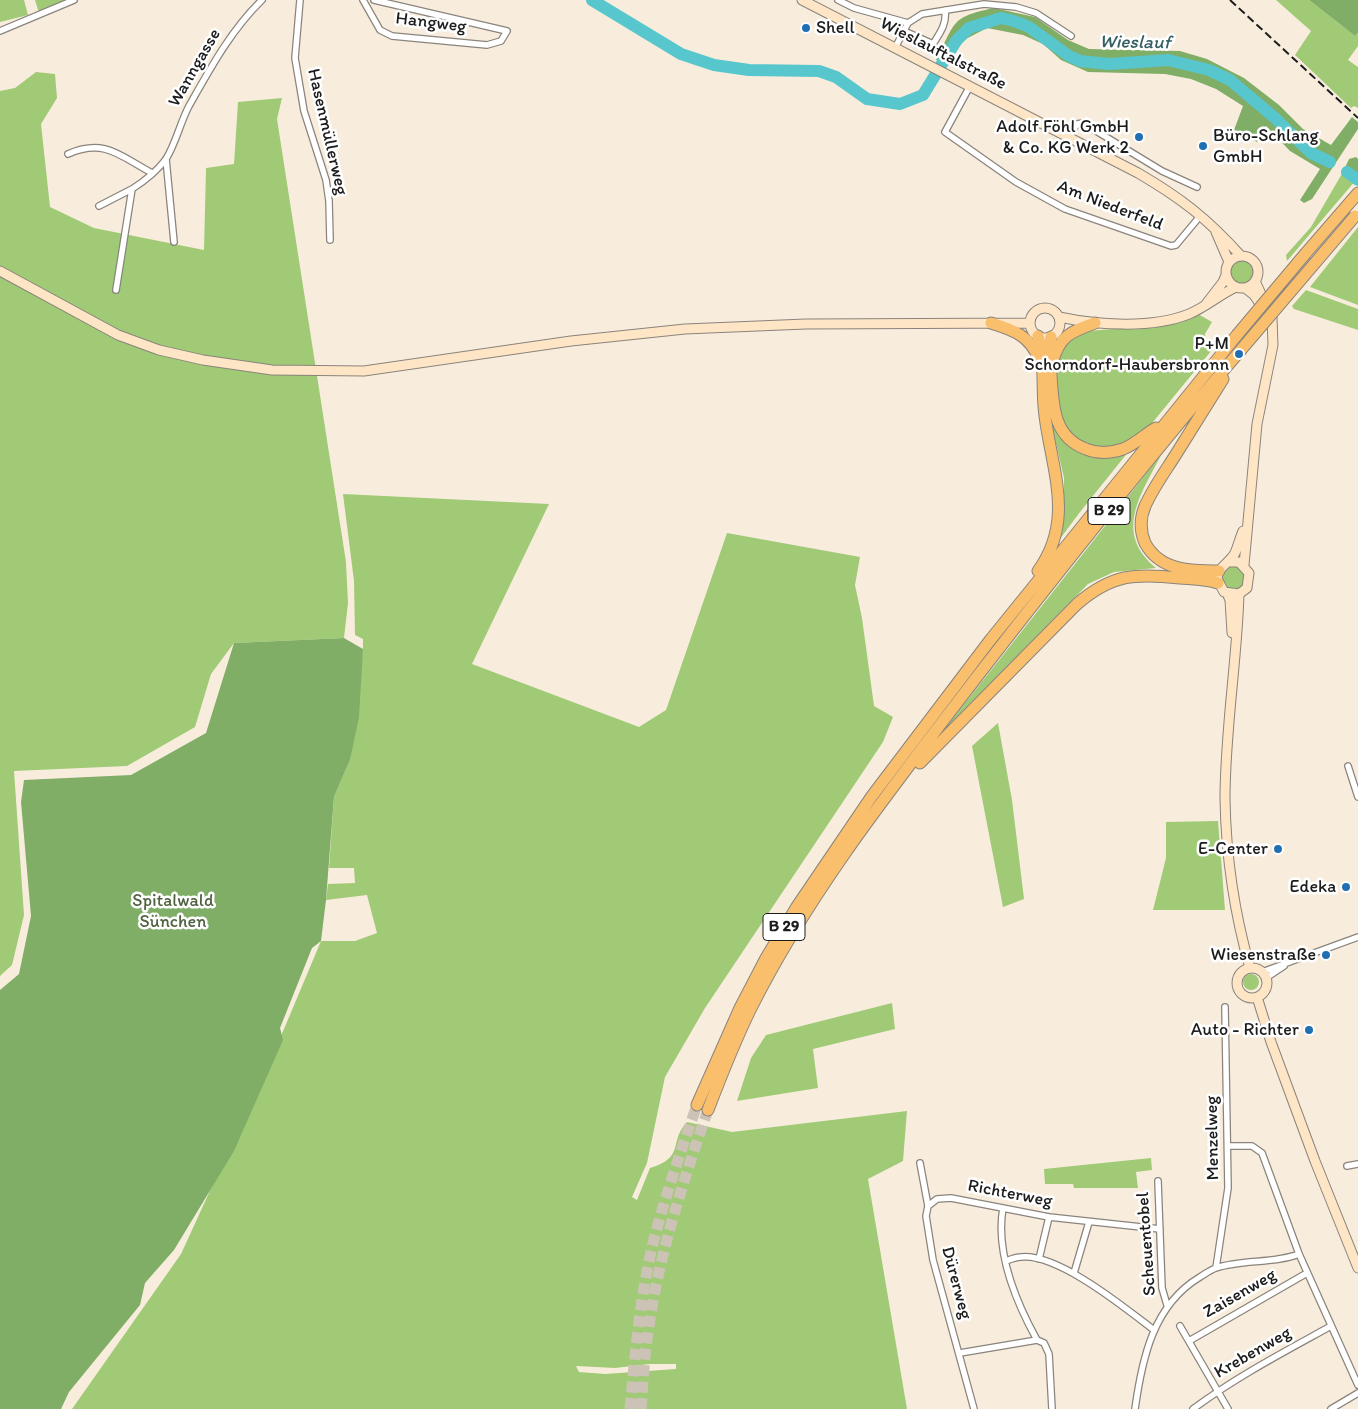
<!DOCTYPE html>
<html>
<head>
<meta charset="utf-8">
<style>
	body { margin:0 }
	canvas { display:block; background:#f8eddd }
</style>
</head>
<body>
<canvas width="1358" height="1409"></canvas>
<script>
const ctx = document.querySelector('canvas').getContext('2d');
ctx.lineJoin = 'round';
function fillPath(path, color) { ctx.fillStyle = color; ctx.fill(path, 'evenodd'); }
function trace(path, color, width, dash) { ctx.strokeStyle = color; ctx.lineWidth = width; ctx.lineCap = dash ? 'butt' : 'round'; ctx.setLineDash(dash || []); ctx.stroke(path); }
function label(font, color, halo, rows, align = 'center') {
  ctx.font = font + ' Itim,sans-serif'; ctx.lineWidth = 5; ctx.setLineDash([]); ctx.textBaseline = 'middle'; ctx.strokeStyle = halo; ctx.fillStyle = color; for (const [text, x, y, turn = 0] of rows) {
    ctx.save(); ctx.translate(x, y); ctx.rotate((+turn || 0) * Math.PI / 180); ctx.textAlign = isNaN(turn) ? turn : align; if (halo) ctx.strokeText(text, 0, 0); ctx.fillText(text, 0, 0); ctx.restore();
  }
}
fillPath(new Path2D(`
	M0 0H24L28 15 0 22Z
	M35 0H70L39 13Z
	M1276 0H1309L1355 36 1358 33V46L1348 60 1358 67V108L1354 106 1351 108 1295 55 1311 31Z
	M36 72 55 74 57 98 41 124 50 207 94 228 204 250 206 168 234 164 238 102 282 98 277 119 346 562 348 603 344 638 234 643 211 674 195 727 127 766 14 771 24 915 12 965 0 976V91L15 88Z
	M1343 172 1356 180 1287 261 1286 255 1311 227Z
	M1358 227V305L1310 287Z
	M1230 272a12 12 0 1 1 24 0a12 12 0 1 1-24 0Z
	M1306 290 1358 309V330L1294 309 1292 306Z
	M1198 314 1212 322 1205 334 1206 344 1212 350 1148 428C1126 446 1105 455 1078 439 1074 437 1069 435 1066 431 1053 405 1055 371 1062 344L1086 331 1159 326 1178 322Z
	M1050 417 1057 431 1071 446 1129 451 1080 512 1054 547 1064 508V478Z
	M1161 455C1141 495 1113 532 1156 568L1114 572 1088 584 943 731Z
	M343 494 549 504 472 664 639 727 666 710 727 533 860 557 855 585 862 618 874 706 893 717 883 742 705 1008 665 1077 647 1163 632 1197 637 1200 650 1168C686 1157 668 1142 687 1122L732 1132 907 1111 903 1161 868 1179 907 1409H72L181 1254 284 1029 321 941H355L377 933 367 895 326 900 328 884 355 883 354 868H329L334 797 350 760 363 649V639L355 635 354 581ZM650 1364H676V1369L605 1374 579 1372 576 1366 615 1368Z
	M1222 578a12 12 0 1 1 24 0a12 12 0 1 1-24 0Z
	M998 723 1012 800 1024 899 1003 907 972 746Z
	M1218 821 1225 910H1153L1166 858V822Z
	M1243 982a8 8 0 1 1 16 0a8 8 0 1 1-16 0Z
	M892 1003 895 1029 813 1049 818 1088 737 1101 751 1058 766 1035Z
	M1151 1158 1152 1170 1136 1172 1138 1188H1074L1073 1184H1045L1044 1169Z`), '#a0ca76');
fillPath(new Path2D(`
	M1309 0H1358V33L1355 36Z
	M994 8 1035 17 1068 40 1089 49 1180 51 1207 59 1244 78 1279 105 1303 129 1331 145 1352 117 1358 122V129L1312 199 1304 203 1300 200 1320 169 1290 151 1266 126 1257 142 1234 130 1243 106 1216 89 1191 79 1165 74 1088 72 1061 60 1043 44 1023 35 987 28 964 40 947 65 936 60C956 22 950 17 994 8Z
	M1356 157 1358 159V178L1356 180 1343 172 1349 159Z
	M344 638 363 649 359 717 350 760 334 797 326 900 321 941 312 948 280 1028 283 1040 234 1151 174 1250 145 1283 140 1305 69 1392 61 1409H0V990L19 974 31 916 21 802 24 780 131 775 206 733 234 643Z`), '#80ae67');
trace(new Path2D(`
	M592 0 681 54 714 65 749 70 819 71 836 77 867 99 900 104 923 95 956 41 969 28 1001 18 1014 21 1029 27 1069 56 1080 61 1109 64 1168 60 1209 70 1230 80 1275 118 1311 153 1330 162
	M1347 172 1358 180`), '#58c6cd', 12);
trace(new Path2D(`
	M630 1409C635 1354 640 1297 653 1243 665 1196 681 1151 697 1105
	M641 1409C643 1384 644 1358 648 1333 658 1257 683 1182 708 1110`), '#ccc3b6', 11, [11, 5.5]);
const street = new Path2D(`
	M300 0 295 58 304 111 326 180 329 201 330 240
	M363 0 380 30 392 36 487 45 501 41 507 31 374 0
	M838 0 854 8 908 23
	M0 31 74 0
	M904 31 933 44C940 33 947 24 945 10
	M895 48 908 23 922 14 984 4 1016 7 1036 13 1071 36
	M970 86 945 132 1016 182 1065 209 1171 246 1176 245 1201 215
	M1069 137 1077 124 1083 123 1162 171 1197 187
	M68 154C105 138 120 156 152 173
	M166 159 174 242
	M99 206 132 189
	M116 290 132 189C143 182 158 170 166 159 176 143 180 123 189 106 210 69 231 30 262 0
	M1348 766 1358 797
	M1262 972 1358 937
	M1266 978 1284 966
	M1229 1146H1252L1262 1153 1299 1254 1358 1385
	M920 1163 928 1206 926 1216 933 1260 974 1409
	M1347 1166 1358 1164
	M1158 1181 1162 1288 1167 1305
	M928 1206 937 1199 951 1198 1049 1217 1160 1229
	M1003 1208C995 1253 1016 1302 1037 1340L1044 1343 1049 1354 1052 1409
	M1039 1259 1049 1217
	M1006 1261C1011 1259 1016 1257 1021 1257 1058 1253 1125 1308 1154 1330
	M1216 1268 1228 1188 1225 1007
	M1074 1273 1089 1222
	M1180 1326 1228 1409
	M1189 1341 1307 1273
	M960 1353 1037 1340
	M1135 1409C1142 1359 1153 1305 1200 1277 1205 1274 1210 1270 1216 1268 1242 1259 1273 1264 1299 1254
	M1193 1409C1236 1377 1284 1352 1331 1326
	M1331 1409 1358 1393`);
const secondary = new Path2D(`
	M802 0 1138 173C1181 198 1208 219 1241 256
	M1216 232 1229 262
	M1226 272a16 16 0 1 1 32 0a16 16 0 1 1-32 0Z
	M0 271 118 335 159 350 203 360 272 370 364 371 571 341 685 329 806 324 1030 323
	M1245 288 1254 295 1264 310
	M1206 304 1223 282 1226 275
	M1030 323a15 15 0 1 1 30 0a15 15 0 1 1-30 0Z
	M1059 317C1097 325 1152 329 1189 314 1206 307 1219 295 1236 287
	M1229 562H1239L1249 573 1247 588 1239 594 1224 592 1217 579C1218 566 1229 564 1235 553 1238 546 1240 538 1243 531
	M1244 565 1257 424 1273 345 1272 318 1255 281
	M1227 593 1230 600 1232 633
	M1239 594C1237 662 1225 730 1225 799 1226 857 1234 912 1250 968
	M1237 983a15 15 0 1 1 30 0a15 15 0 1 1-30 0Z
	M1257 997 1271 1042 1315 1161 1358 1268`);
const highway = new Path2D(`
	M1306 253 1358 193
	M991 323C1014 330 1030 336 1039 359
	M1038 336C1046 362 1041 389 1045 416 1052 471 1075 520 1038 571
	M1051 337C1048 350 1050 362 1051 375 1053 405 1053 437 1086 449 1098 454 1111 453 1123 449 1136 444 1145 434 1156 428
	M1052 364C1059 336 1070 332 1095 323
	M1219 571C1191 571 1160 571 1145 543 1140 531 1140 518 1145 506 1154 486 1167 469 1178 451 1193 427 1208 403 1223 379
	M920 763 1077 604C1112 574 1135 573 1180 578 1192 579 1206 579 1218 583
	M697 1105 740 1008 766 958 796 908 872 796 991 639 1237 335
	M708 1110C721 1076 734 1043 750 1010 810 890 895 784 976 678 1062 567 1149 457 1240 351`);
trace(street, '#8a847c', 8);
trace(secondary, '#8a847c', 11);
trace(highway, '#8a847c', 13);
trace(street, '#fff', 5.5);
trace(secondary, '#fde5c5', 9);
trace(highway, '#f9bf6d', 11);
trace(new Path2D(`
	M1230 0 1358 118`), '#1c1c1c', 2, [8, 4]);
const highwayBridge = new Path2D(`
	M1237 335 1306 253
	M1240 351 1355 216`);
trace(highwayBridge, '#8a847c', 13, []);
trace(highwayBridge, '#f9bf6d', 11);
for (const [x, y, r, color] of [
	[806,28,5,"#1f6fb2"],
	[1139,137,5,"#1f6fb2"],
	[1203,146,5,"#1f6fb2"],
	[1239,354,5,"#1f6fb2"],
	[1278,849,5,"#1f6fb2"],
	[1346,887,5,"#1f6fb2"],
	[1326,955,5,"#1f6fb2"],
	[1309,1030,5,"#1f6fb2"]
]) { const dot = new Path2D(); dot.arc(x, y, r, 0, 2 * Math.PI); ctx.fillStyle = color; ctx.fill(dot); trace(dot, '#fff', 2); }
for (const [x, y, w] of [
	[1109,511,42],
	[784,927,42]
]) { const box = new Path2D(); box.roundRect(x - w / 2, y - 13.5, w, 27, 4); ctx.fillStyle = '#fff'; ctx.fill(box); trace(box, '#1c1c1c', 1); }
label('bold 16px', '#1c1c1c', null, [
	["B 29",1109,511],
	["B 29",784,927]
]);
label('18px', '#1c1c1c', '#fff', [
	["Hangweg",431,23,7],
	["Wieslauftalstraße",943,54,27],
	["Wanngasse",195,68,-60],
	["Hasenmüllerweg",327,132,77],
	["Am Niederfeld",1110,206,21],
	["Menzelweg",1213,1138,-91],
	["Richterweg",1010,1194,11],
	["Scheuentobel",1147,1244,-94],
	["Dürerweg",956,1283,75],
	["Zaisenweg",1240,1294,-30],
	["Krebenweg",1253,1353,-30]
]);
label('18px', '#1c1c1c', '#fff', [
	["Shell",816,28,"left"],
	["Adolf Föhl GmbH",1129,127],
	["& Co. KG Werk 2",1129,148],
	["Büro-Schlang",1213,136,"left"],
	["GmbH",1213,157,"left"],
	["P+M",1229,344],
	["Schorndorf-Haubersbronn",1229,365],
	["E-Center",1268,849],
	["Edeka",1336,887],
	["Wiesenstraße",1316,955],
	["Auto - Richter",1299,1030]
], 'right');
label('18px', '#516240', '#fff', [
	["Spitalwald",173,901],
	["Sünchen",173,922]
]);
label('italic 19px', '#346063', '#fff', [
	["Wieslauf",1135,43,1]
]);
</script>
</body>
</html>
